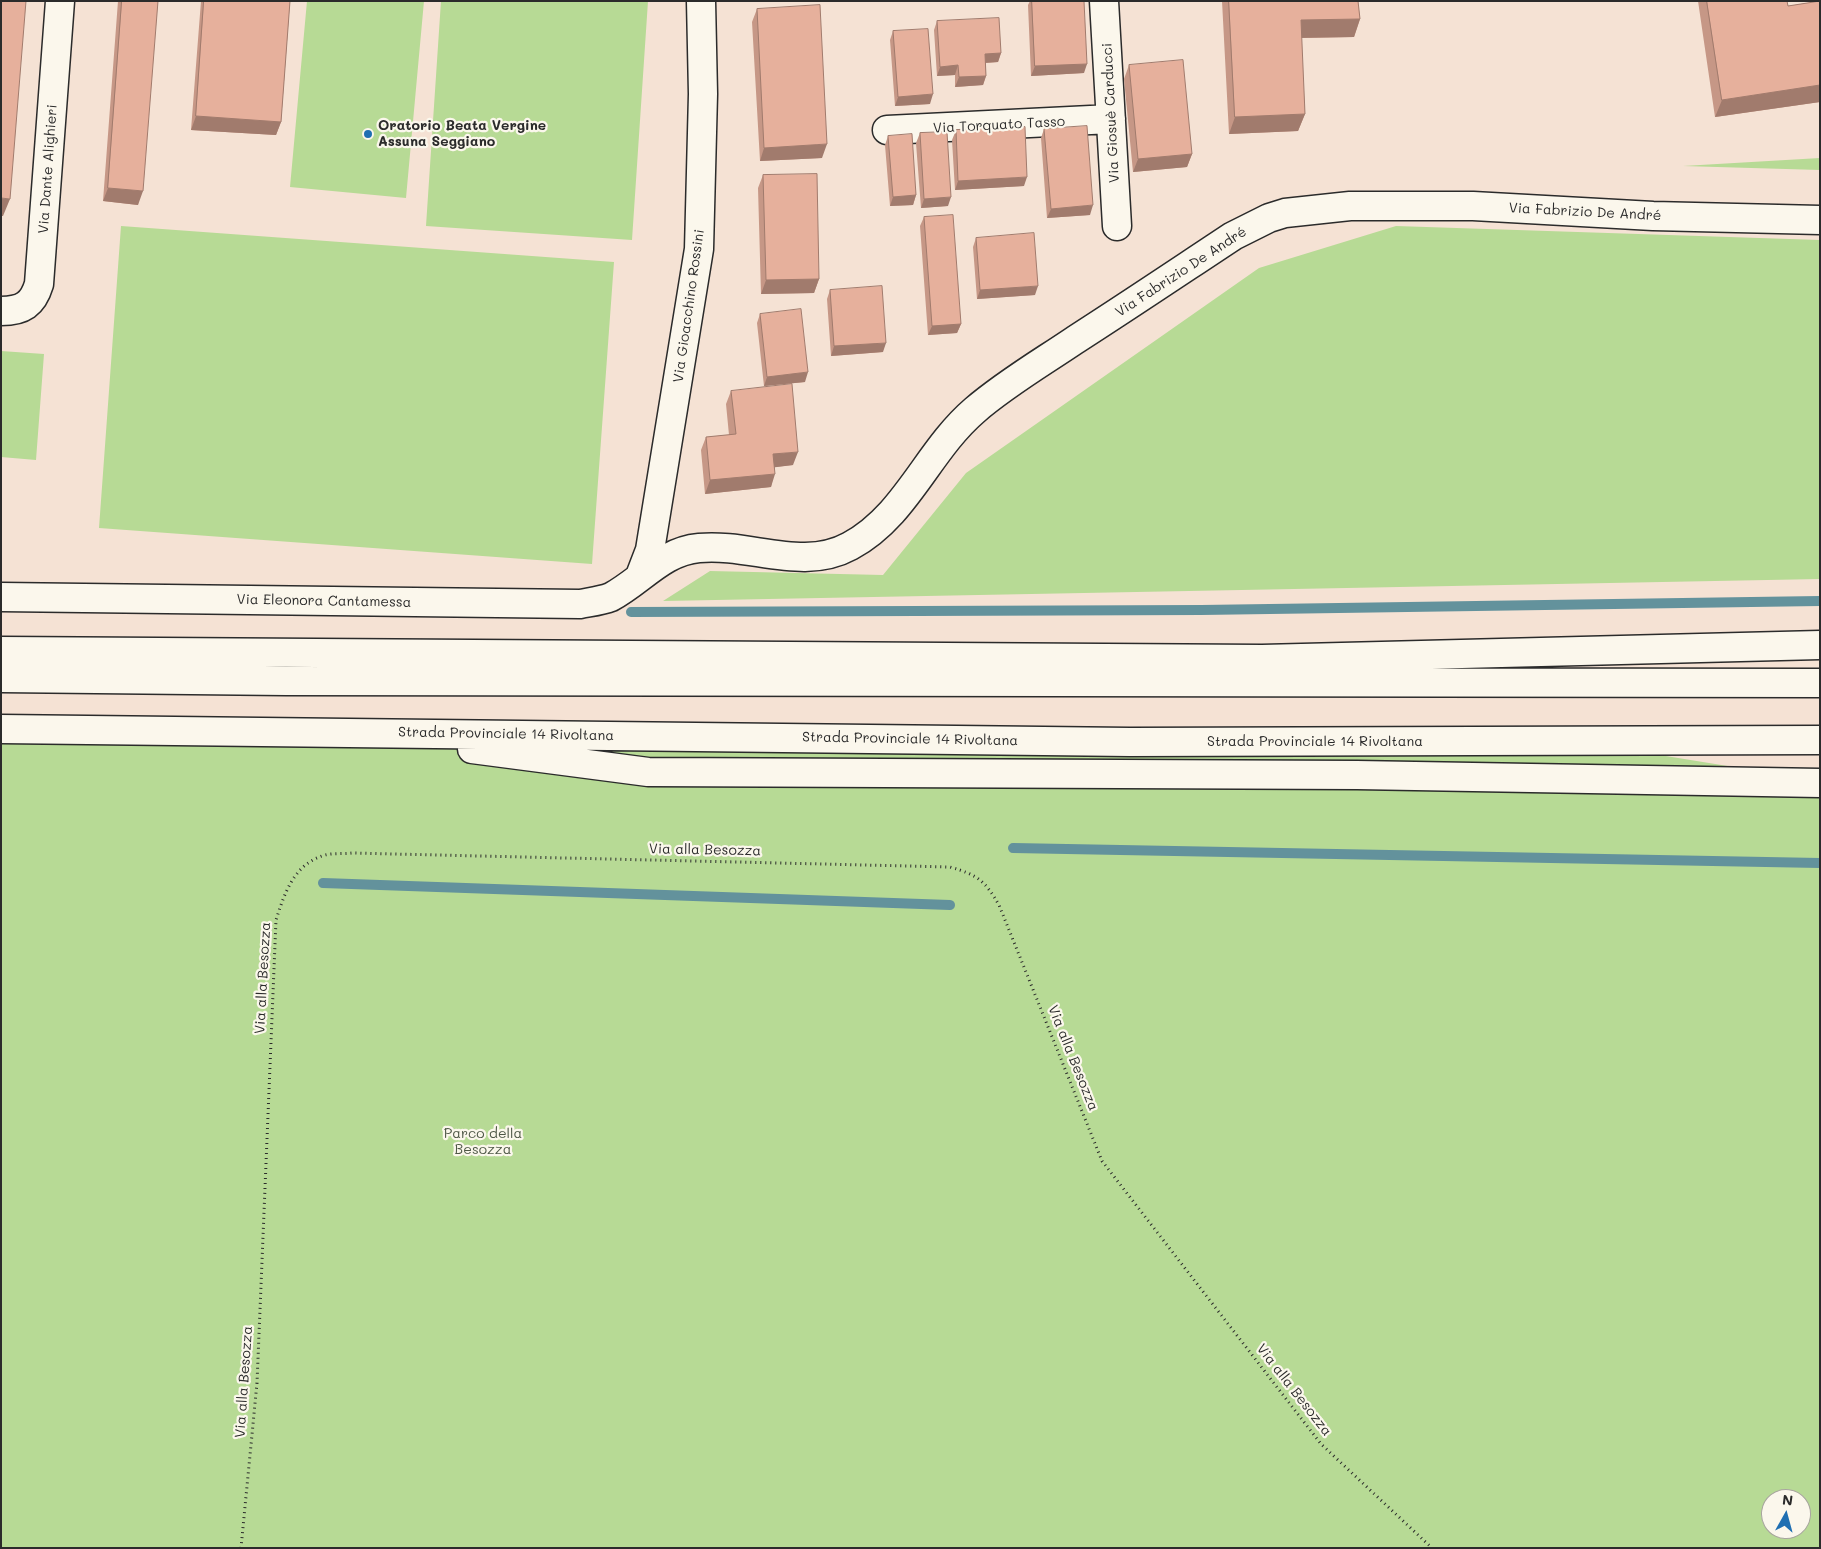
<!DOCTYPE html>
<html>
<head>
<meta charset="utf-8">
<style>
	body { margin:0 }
	#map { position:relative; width:1821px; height:1549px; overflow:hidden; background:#f5e2d4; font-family:Mali,sans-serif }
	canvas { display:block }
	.frame { position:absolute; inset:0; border:2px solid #2b2b2b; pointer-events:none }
	.north { position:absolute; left:1761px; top:1489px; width:50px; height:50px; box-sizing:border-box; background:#fbf7ec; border:1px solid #a8a59f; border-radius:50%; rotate:7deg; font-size:14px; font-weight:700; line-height:20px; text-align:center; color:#2b2b2b }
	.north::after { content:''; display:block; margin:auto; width:18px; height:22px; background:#1f6fb2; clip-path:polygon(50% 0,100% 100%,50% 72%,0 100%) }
</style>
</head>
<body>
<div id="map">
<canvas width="1821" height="1549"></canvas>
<div class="frame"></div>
<div class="north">N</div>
</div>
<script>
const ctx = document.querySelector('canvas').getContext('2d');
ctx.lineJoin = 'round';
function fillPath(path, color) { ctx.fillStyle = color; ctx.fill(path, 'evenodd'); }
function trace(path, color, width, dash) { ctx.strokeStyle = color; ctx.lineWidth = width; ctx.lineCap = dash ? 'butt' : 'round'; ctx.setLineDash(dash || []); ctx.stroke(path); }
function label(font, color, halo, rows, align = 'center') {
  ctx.font = font + ' Mali,sans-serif'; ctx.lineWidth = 4.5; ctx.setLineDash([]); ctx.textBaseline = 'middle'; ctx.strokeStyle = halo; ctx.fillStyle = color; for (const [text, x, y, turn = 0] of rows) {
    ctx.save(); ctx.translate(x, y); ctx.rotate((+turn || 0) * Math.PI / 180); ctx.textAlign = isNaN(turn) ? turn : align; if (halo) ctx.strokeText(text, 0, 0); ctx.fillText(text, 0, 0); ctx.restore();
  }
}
fillPath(new Path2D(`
	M307 1H424L406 198 290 187Z
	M441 1H648L632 240 426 226Z
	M1820 158V170L1683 166Z
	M121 226 614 262 592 564 99 528Z
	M1396 226 1820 240V579L663 601 710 571 883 575 966 473 1259 268Z
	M1 351 44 354 36 460 1 457Z
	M1 734 1598 745 1820 781V1548H1ZM1771 1499H1801V1529H1771Z`), '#b7da95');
trace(new Path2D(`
	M631 612 1201 610 1820 601
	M1013 848 1820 863
	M323 883 950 905`), '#63929c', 10);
const street = new Path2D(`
	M1104 1 1117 226
	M887 130 1111 119
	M1 311C23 311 33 304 39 284L60 1
	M640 576 650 550 699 249 703 94 701 1
	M1 597 580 604C590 602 601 601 611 597 641 581 663 551 699 548 750 543 803 572 850 546 907 515 927 451 975 410 1005 384 1041 363 1075 340 1128 306 1180 271 1233 236L1269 218 1285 213 1350 206H1473L1653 216 1820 220`);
const highway = new Path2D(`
	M1 651 1262 659 1820 645
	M1 678 286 681 1820 683
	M1 729 1130 742 1820 740
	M472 749 648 772 1357 775 1820 783`);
trace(street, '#2b2b2b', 31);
trace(highway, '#2b2b2b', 31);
trace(new Path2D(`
	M241 1548 257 1383 276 920C285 892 294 864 325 855 333 853 343 854 352 853L950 867C978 875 985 881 999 905L1102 1161 1321 1444 1432 1548`), '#2b2b2b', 3, [1, 4]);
trace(street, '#fbf7ec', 28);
trace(highway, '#fbf7ec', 28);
fillPath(new Path2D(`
	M118 1H158L138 205 103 201Z
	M201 1H290L281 122 276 135 191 130Z
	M1030 1H1084V73L1031 76 1028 5Z
	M1222 1H1358L1360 19 1354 37 1301 38 1305 114 1298 131 1229 134Z
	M1698 1H1787L1788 6 1820 1V102L1715 117Z
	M757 9 822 158 760 161 752 22Z
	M937 21 1001 53 998 62 986 63V76L983 85 955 87V75L937 76 934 30Z
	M893 31 930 104 895 106 890 40Z
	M1129 65 1192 154 1187 167 1133 172 1124 79Z
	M1044 129 1090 215 1047 218 1041 138Z
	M956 130 1024 186 955 190 952 140Z
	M920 133 948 206 921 208 916 143Z
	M888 136 916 195 913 205 890 206 885 145Z
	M763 175 819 279 814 293 761 294 758 188Z
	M924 217 961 324 957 333 928 335 920 226Z
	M976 238 1035 295 977 299 973 247Z
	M830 290 883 352 831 356 827 299Z
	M760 314 805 382 764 386 757 323Z
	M731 391 793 465 775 467 771 487 705 494 701 450 706 437 729 435 726 404Z`), '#c69786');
fillPath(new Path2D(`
	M1360 19 1354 37 1294 38 1301 20Z
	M1001 53 998 62 982 63 985 54Z
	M1087 64 1084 73 1031 76 1035 66Z
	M958 65 955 75 937 76 940 67Z
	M986 76 983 85 955 87 959 77Z
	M1820 85V102L1715 117 1722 100Z
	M933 94 930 104 895 106 898 97Z
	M1305 114 1298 131 1229 134 1235 117Z
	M196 116 281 122 276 135 191 130Z
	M827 144 822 158 760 161 764 148Z
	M1192 154 1187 167 1133 172 1138 159Z
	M1027 177 1024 186 955 190 958 181Z
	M108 188 143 191 138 205 103 201Z
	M916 195 913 205 890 206 893 197Z
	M951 197 948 206 921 208 924 199Z
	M1 198 10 199 3 216H1Z
	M1093 205 1090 215 1047 218 1051 209Z
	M819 279 814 293 761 294 766 280Z
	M1038 286 1035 295 977 299 980 290Z
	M961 324 957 333 928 335 932 326Z
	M886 343 883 352 831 356 834 346Z
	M808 372 805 382 764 386 767 377Z
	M798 452 793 465 769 468 773 454Z
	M775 474 771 487 705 494 710 480Z`), '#a17b6d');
const building = new Path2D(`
	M1 1H26L10 199 1 198Z
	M122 1H158L143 191 108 188Z
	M204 1H290L281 122 196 116Z
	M1032 1H1084L1087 64 1035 66Z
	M1229 1H1358L1360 19 1301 20 1305 114 1235 117Z
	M1707 1H1787L1788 6 1820 1V85L1722 100Z
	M820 5 827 144 764 148 757 9Z
	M999 18 1001 53 985 54 986 76 959 77 958 65 940 67 937 21Z
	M928 29 933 94 898 97 893 31Z
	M1183 60 1192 154 1138 159 1129 65Z
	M1087 126 1093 205 1051 209 1044 129Z
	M1025 127 1027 177 958 181 956 130Z
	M947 132 951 197 924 199 920 133Z
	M912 134 916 195 893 197 888 136Z
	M817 174 819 279 766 280 763 175Z
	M953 215 961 324 932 326 924 217Z
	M1034 233 1038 286 980 290 976 238Z
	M882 286 886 343 834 346 830 290Z
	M801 309 808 372 767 377 760 314Z
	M792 384 798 452 773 454 775 474 710 480 706 437 736 434 731 391Z`);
fillPath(building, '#e6b09c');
trace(building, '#a17b6d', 1);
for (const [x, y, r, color] of [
	[368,134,5,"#1f6fb2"]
]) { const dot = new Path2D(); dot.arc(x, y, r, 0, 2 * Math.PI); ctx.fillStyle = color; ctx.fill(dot); trace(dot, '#fbf7ec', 2); }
label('14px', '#2b2b2b', '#fbf7ec', [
	["Via Giosuè Carducci",1111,113,-93],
	["Via Torquato Tasso",999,125,-3],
	["Via Dante Alighieri",48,169,-86],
	["Via Fabrizio De André",1585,212,3],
	["Via Fabrizio De André",1181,272,-33],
	["Via Gioacchino Rossini",689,306,-82],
	["Via Eleonora Cantamessa",324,601,1],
	["Strada Provinciale 14 Rivoltana",506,734,1],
	["Strada Provinciale 14 Rivoltana",910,739,1],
	["Strada Provinciale 14 Rivoltana",1315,742],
	["Via alla Besozza",705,850,1],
	["Via alla Besozza",263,978,-87],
	["Via alla Besozza",1073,1058,68],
	["Via alla Besozza",244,1382,-86],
	["Via alla Besozza",1294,1390,52]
]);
label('bold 14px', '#2b2b2b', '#fbf7ec', [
	["Oratorio Beata Vergine",378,126],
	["Assuna Seggiano",378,142]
], 'left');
label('14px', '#4e5746', '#fbf7ec', [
	["Parco della",483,1134],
	["Besozza",483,1150]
]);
</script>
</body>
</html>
